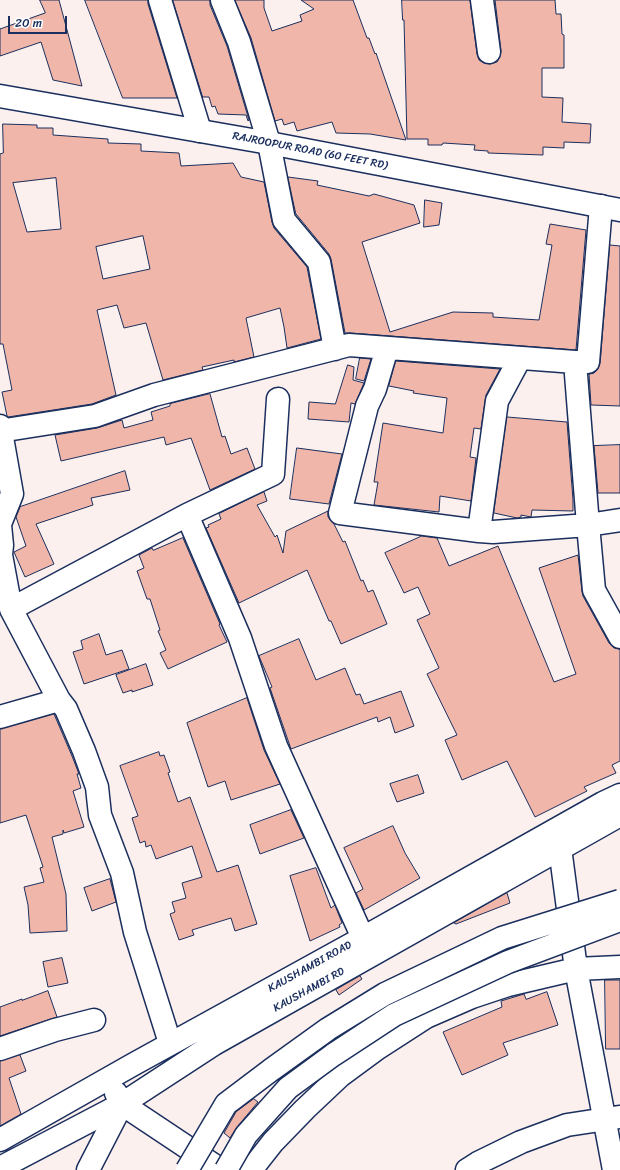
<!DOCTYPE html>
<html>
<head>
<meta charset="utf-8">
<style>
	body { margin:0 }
	#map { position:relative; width:620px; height:1170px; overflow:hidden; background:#fcf0ee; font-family:Sriracha,sans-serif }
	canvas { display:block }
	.scale { position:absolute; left:8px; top:16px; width:59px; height:18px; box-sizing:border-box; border:2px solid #1b2f5e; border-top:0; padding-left:5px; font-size:12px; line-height:14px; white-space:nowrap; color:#1b2f5e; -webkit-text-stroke:3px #fff; paint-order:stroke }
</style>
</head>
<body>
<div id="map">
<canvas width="620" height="1170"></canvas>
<div class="scale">20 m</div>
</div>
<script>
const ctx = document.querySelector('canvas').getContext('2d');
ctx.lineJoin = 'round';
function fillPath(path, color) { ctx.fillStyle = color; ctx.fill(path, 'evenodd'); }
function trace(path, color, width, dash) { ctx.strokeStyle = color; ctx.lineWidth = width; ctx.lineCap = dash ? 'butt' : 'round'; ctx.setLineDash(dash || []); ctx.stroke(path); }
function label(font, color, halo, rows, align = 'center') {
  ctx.font = font + ' Sriracha,sans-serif'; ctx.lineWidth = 3; ctx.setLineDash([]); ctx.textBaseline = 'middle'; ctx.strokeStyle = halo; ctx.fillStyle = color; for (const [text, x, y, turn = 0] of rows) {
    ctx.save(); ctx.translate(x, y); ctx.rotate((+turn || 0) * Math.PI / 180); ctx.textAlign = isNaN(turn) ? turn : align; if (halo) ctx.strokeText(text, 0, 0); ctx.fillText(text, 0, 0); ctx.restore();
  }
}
const building = new Path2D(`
	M40 0H59L82 86 53 80 41 42 0 56V29L45 13Z
	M85 0H148V4L177 98H123Z
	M173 0H210V5L227 46 249 120 248 121 246 115 218 114 215 106 212 107 209 97H203Z
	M235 0H264V8L272 31 302 21 300 15 314 9 301 0H353L367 38H369L375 54 376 53 406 140 370 134 336 133 332 122 297 131 294 122 284 125 282 119 275 121 251 38Z
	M402 0H470L477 54 479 60 484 63 490 64 497 62 500 57 501 51 495 0H555L556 14H561L562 34 564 35V68H542V97L563 98 562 122 591 124 590 143 564 142V148L543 147V155L488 153V151L474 150 475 145 443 143 442 145H428V139H407L404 20H403Z
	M3 124 37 125V128H53V135L108 139V143L141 144V151L179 153 181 166 233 163 241 177 264 182 272 222 274 228 307 267 321 339 287 348 284 327 280 308 246 318 254 357 234 362V360L202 367 203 370 163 380 146 323 124 328 117 305 97 310 116 395 92 404 8 417 7 416 2 392 12 390 3 344H0V154L3 153ZM56 178 61 229 27 232 13 183ZM143 236 150 269 103 279 96 247Z
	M288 177 318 181 317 185 369 196 374 194 414 205 420 223 362 242 390 332 453 312 493 313V317L539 320 552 245 546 244 550 224 586 230 576 350 350 333H345L331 259 329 254 296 214Z
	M425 200 442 203 439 225 424 227Z
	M610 245 620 246V406L591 405 589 374 594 373 598 369 600 363Z
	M360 358 371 359 364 381 356 379Z
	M396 361 500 369 486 395 481 429 474 428 470 457 476 458 471 501 440 496 439 512 374 505 378 482H374L383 423 443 433 447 398 413 393 414 391 389 386Z
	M348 365 354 367 353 380 364 383 355 404 351 403 349 422 308 419 309 402 335 404Z
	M210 394 222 437 225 436 231 454 247 448 255 469 210 490 191 438 166 445 164 437 61 461 55 435 97 428 122 420 124 428 153 420 151 412 170 406V404Z
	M507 417 567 422 573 500V511L532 510 531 517 521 515V517L517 518 494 513Z
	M620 445V493H598L594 446Z
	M297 448 342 454 329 504 290 499Z
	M125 471 130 490 91 498 93 505 36 524 54 564 25 577 14 552 26 546 16 517 20 507Z
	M264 492 267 501 257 505 275 537 277 535 283 553 286 531 328 511V517L332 522 334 524 343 542 345 541 361 581 363 580 368 592 373 590 387 624 341 644 331 621H329L307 570 239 603 206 528 209 527 208 525 221 519 219 514Z
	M422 536 437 538 449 566 498 546 554 682 576 674 539 568 578 555 582 591 583 596 609 643 614 648 620 649V761L612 765 616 773 584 787 587 791 535 817 507 761 462 780 445 740 457 735 427 674 439 668 417 620 430 614 418 587 404 593 385 553Z
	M183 538 220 624 219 625 227 642 168 669 160 653 166 650 158 631 160 630 150 599H147L137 571 144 568 139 555 152 548 153 550Z
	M99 634 106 655 122 650 129 669 84 684 73 652 83 649 81 641Z
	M299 639 316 680 345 668 356 695 360 694 364 704 401 691 414 726 395 733 390 717 378 722 377 717 291 749 270 688 272 687 259 656Z
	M146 664 153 685 132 692V690L123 693 116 675Z
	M247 698 264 750 280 784 231 800 225 781 208 787 187 723Z
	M54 714 72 756 79 774H77L81 788 73 791 84 827 64 833 63 830V834L52 837 66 894 67 931 30 933 28 905 24 887 44 882 40 868 43 867 26 815 0 823V729Z
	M159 752 160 756 164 755 170 772 168 773 178 802 190 797 217 872 238 865 257 924 235 931 231 918 192 930 194 935 179 940 170 914 175 912 172 902 186 898 182 883 202 877 192 846 156 859 151 845 146 847 145 841 140 843 132 818 138 816 120 766Z
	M418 775 424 793 397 802 390 784Z
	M291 810 304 838 260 854 250 825Z
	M393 826 405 853 420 878 364 910 356 893 363 889 344 848Z
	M316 868 331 908 335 905 342 923 339 925 340 927 310 941 290 876Z
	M110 879 116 902 92 911 84 888Z
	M507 893 510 903 456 924 454 923Z
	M62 958 68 983 48 987 43 962Z
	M360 976 362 979 339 995 336 990Z
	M605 980H620V1049H606Z
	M48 991 57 1017 0 1036V1007L22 999V1000Z
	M547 992 558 1025 503 1043 508 1055 462 1075 443 1032 502 1007 501 1001 524 994 526 999Z
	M20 1055 26 1071 9 1078 21 1114 0 1126V1061Z
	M254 1099 258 1102 237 1127 230 1138 224 1133 236 1112Z`);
fillPath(building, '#f0b6a9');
trace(building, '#1b2f5e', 1);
const street = new Path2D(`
	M160 0 200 131
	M222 0 239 42 269 143 284 220 319 262 335 349
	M482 0 489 52
	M387 348 375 389 367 406 340 513 479 531 493 532 588 525 620 520
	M575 362 588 525 594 590 620 637
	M0 426 12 494 0 524
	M0 431 95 416 154 395 349 345 575 362H588L601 206
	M187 515 240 638 276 746 363 938
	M0 525 2 545 1 555 11 609 59 700 66 709 84 751 97 787 100 815 122 873 135 932 170 1043
	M479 531 497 401 520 358
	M11 609 187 515 273 474 278 399
	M0 717 59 700
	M556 832 560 848 576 969 614 1170
	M0 1049 55 1030 94 1020
	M88 1170 122 1104
	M251 1170 273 1142 305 1109 340 1076 378 1048 426 1017 472 997 508 985 576 969 620 967
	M467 1170 478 1163 521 1142 567 1125 619 1117`);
const secondary = new Path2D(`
	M0 96 269 143 620 210
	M116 1093 122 1104 221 1170
	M0 1140 134 1064 363 938 603 803 620 795
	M0 1168 122 1104 214 1044 620 815`);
trace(street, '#1b2f5e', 25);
trace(secondary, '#1b2f5e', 25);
trace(street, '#fff', 22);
trace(secondary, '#fff', 22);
const primaryBridge = new Path2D(`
	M187 1170 226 1104 271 1070 328 1029 385 994 502 938 620 901
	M226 1170 246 1135 288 1088 333 1055 394 1015 508 962 620 920`);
trace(primaryBridge, '#1b2f5e', 25, []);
trace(primaryBridge, '#fff', 22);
label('11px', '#1b2f5e', '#fff', [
	["RAJROOPUR ROAD (60 FEET RD)",310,151,11],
	["KAUSHAMBI ROAD",310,967,-29],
	["KAUSHAMBI RD",309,990,-29]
]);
</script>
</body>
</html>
